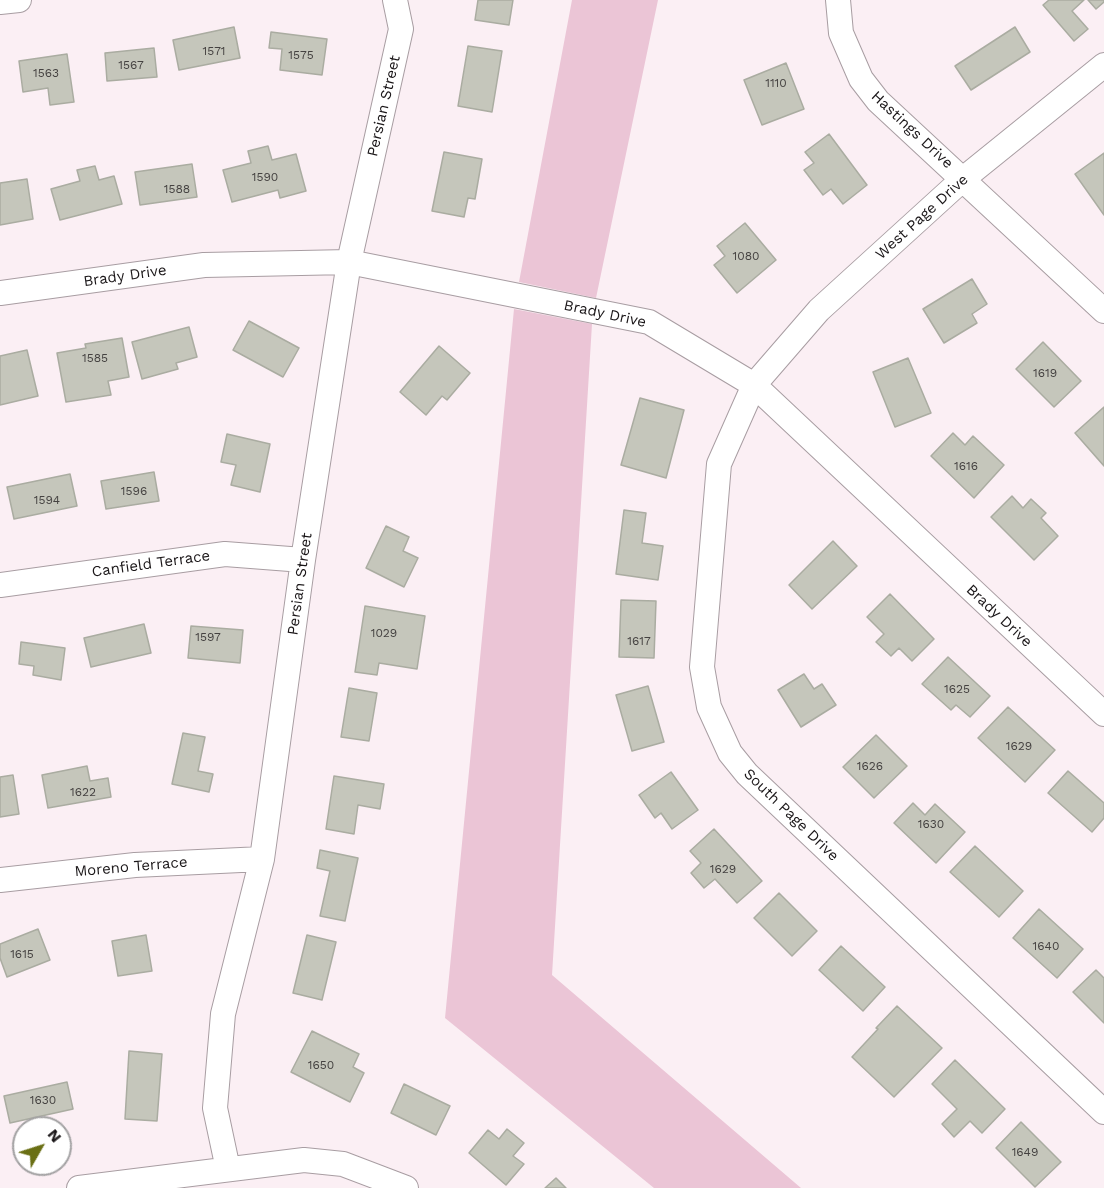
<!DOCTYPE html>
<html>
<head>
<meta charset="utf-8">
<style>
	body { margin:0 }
	#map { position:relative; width:1104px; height:1188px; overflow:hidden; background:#fbeff4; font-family:"Work Sans",sans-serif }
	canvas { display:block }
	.north { position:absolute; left:12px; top:1116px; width:60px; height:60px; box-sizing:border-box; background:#fff; border:2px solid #a3a2a3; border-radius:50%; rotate:51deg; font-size:16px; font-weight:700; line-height:24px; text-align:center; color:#1a1618 }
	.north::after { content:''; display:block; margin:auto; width:21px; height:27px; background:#6a6f14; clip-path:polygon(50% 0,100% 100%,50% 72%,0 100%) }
</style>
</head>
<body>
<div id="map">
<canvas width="1104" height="1188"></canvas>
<div class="north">N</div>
</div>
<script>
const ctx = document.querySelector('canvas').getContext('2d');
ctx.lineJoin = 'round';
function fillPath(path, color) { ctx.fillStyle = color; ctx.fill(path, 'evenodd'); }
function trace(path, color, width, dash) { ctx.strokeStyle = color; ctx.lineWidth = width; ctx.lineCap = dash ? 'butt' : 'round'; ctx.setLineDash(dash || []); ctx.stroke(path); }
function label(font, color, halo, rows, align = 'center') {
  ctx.font = font + ' "Work Sans",sans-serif'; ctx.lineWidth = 6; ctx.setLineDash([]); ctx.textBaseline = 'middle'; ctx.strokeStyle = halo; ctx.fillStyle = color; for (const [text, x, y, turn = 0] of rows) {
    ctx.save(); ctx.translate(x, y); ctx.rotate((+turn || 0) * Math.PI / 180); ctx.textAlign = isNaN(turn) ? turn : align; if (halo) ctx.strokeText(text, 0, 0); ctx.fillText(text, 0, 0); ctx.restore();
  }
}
fillPath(new Path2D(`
	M572 0H658L596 298 519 282Z
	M514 309 592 324 552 975 801 1188H654L445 1018Z`), '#ebc5d6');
const building = new Path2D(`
	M478 0H513L509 25 475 20Z
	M1049 0H1084L1072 11 1088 29 1074 41 1043 5Z
	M1088 0H1104V2L1096 9Z
	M234 27 240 58 179 70 173 40Z
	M1015 27 1030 52 971 90 955 66Z
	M271 32 327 39 322 75 280 70 282 49 269 48Z
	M468 46 502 51 492 112 458 106Z
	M154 48 157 77 107 81 105 53Z
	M67 54 74 102 50 105 48 88 23 92 19 61Z
	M786 63 804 109 762 125 744 80Z
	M829 134 867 185 843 204 831 189 823 195 804 170 814 163 805 152Z
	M268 146 272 160 296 154 306 191 280 198 278 190 232 202 223 170 251 163 248 151Z
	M444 152 482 159 475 199 468 198 464 217 432 211Z
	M1104 153V215L1075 174Z
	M192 164 197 197 140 205 135 172Z
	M95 166 99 180 114 176 122 204 60 220 51 189 80 181 77 170Z
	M27 179 33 219 0 225V183Z
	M745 223 776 260 737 293 714 265 725 256 717 246Z
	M972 279 987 304 972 314 977 323 944 343 923 309Z
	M249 321 299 348 283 377 233 350Z
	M189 327 197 357 176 363 178 369 142 379 132 342Z
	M122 338 129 377 108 381 111 395 66 402 57 353 86 348 85 344Z
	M1043 342 1081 381 1054 407 1016 369Z
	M439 346 470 373 447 400 442 396 426 415 400 392Z
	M27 350 38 396 0 405V356Z
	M908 358 931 413 895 427 873 372Z
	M640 398 684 410 666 478 621 465Z
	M1104 407V466L1075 433Z
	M953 433 965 445 973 436 1004 465 974 498 931 456Z
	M227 434 270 444 260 492 231 485 236 465 221 462Z
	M154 472 159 501 106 509 101 481Z
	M70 474 77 506 14 519 7 487Z
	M1012 496 1023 508 1031 499 1046 513 1041 518 1058 536 1034 560 991 517Z
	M624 510 646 513 642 543 663 546 658 580 616 574Z
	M386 526 409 537 403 551 418 558 404 587 366 568Z
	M833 541 857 566 812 609 789 585Z
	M890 594 934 639 912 661 899 648 891 656 876 642 884 634 867 617Z
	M621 600 656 601 654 658 619 657Z
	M365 606 425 616 417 669 379 663 377 675 355 672Z
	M144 624 151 653 91 667 84 638Z
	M191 626 243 630 240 663 188 658Z
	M21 642 65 648 61 680 33 675 34 666 19 664Z
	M948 657 990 696 970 717 956 705 951 710 922 684Z
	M804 674 814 689 822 684 836 705 801 727 778 690Z
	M648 686 664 742 632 751 616 695Z
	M349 688 377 693 369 741 341 737Z
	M1008 707 1055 750 1025 782 978 738Z
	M183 733 205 737 198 771 213 774 209 792 172 784Z
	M876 735 907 766 874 798 843 767Z
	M87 766 90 781 108 778 111 797 48 808 42 775Z
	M1068 771 1104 803V818L1092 832 1048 793Z
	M671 772 698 810 672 829 661 813 655 818 639 795Z
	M13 775 19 814 0 817V777Z
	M334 776 384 784 380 809 358 805 354 834 326 829Z
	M913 803 925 815 935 804 965 832 936 863 894 823Z
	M714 829 762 881 737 903 715 879 704 888 691 873 701 863 690 851Z
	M975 846 1023 891 999 917 950 872Z
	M320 850 358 858 345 921 320 916 330 871 317 868Z
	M779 893 817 931 792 956 754 918Z
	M1039 909 1083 949 1057 978 1013 938Z
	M38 929 50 960 7 977 0 958V944Z
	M146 935 152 971 118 976 112 941Z
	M307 935 336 942 322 1000 293 993Z
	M841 946 885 987 863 1011 819 970Z
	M1096 970 1104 978V1023L1073 992Z
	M897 1006 942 1048 894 1097 852 1057 878 1029 876 1028Z
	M312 1031 359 1054 353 1067 364 1073 350 1102 291 1072Z
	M129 1051 162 1054 157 1121 125 1119Z
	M955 1060 1005 1109 982 1133 970 1121 954 1137 942 1124 957 1109 932 1084Z
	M67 1082 73 1109 10 1123 4 1096Z
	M404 1084 450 1106 436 1135 391 1113Z
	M1021 1122 1061 1162 1035 1187 996 1148Z
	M507 1129 524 1143 513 1156 524 1164 506 1185 469 1153 488 1130 499 1139Z
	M556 1178 566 1188H545Z`);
fillPath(building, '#c5c6bb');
trace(building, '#aaaca1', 1.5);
const street = new Path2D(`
	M838 0 841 33 861 79 878 101 1104 311
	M0 2 19 0
	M1104 65 963 179 819 310 754 385 719 464 702 667 709 707 730 753 747 774 1104 1112
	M0 293 204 265 349 262 649 322 754 385 1104 714
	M0 585 225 554 303 560
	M0 880 135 865 262 859
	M228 1169 215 1108 223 1014 262 859 303 560 349 262 401 29 395 0
	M79 1188 304 1160 343 1164 406 1188`);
trace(street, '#a89da2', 26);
trace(street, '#fff', 24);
label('12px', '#454241', null, [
	["1571",214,51],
	["1575",301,55],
	["1567",131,65],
	["1563",46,73],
	["1110",776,83],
	["1590",265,177],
	["1588",177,189],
	["1080",746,256],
	["1585",95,358],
	["1619",1045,373],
	["1616",966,466],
	["1596",134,491],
	["1594",47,500],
	["1029",384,633],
	["1597",208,637],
	["1617",639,641],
	["1625",957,689],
	["1629",1019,746],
	["1626",870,766],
	["1622",83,792],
	["1630",931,824],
	["1629",723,869],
	["1640",1046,946],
	["1615",22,954],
	["1650",321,1065],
	["1630",43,1100],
	["1649",1025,1152]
]);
label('15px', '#1a1618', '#fff', [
	["Persian Street",384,106,-77],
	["Hastings Drive",912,130,43],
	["West Page Drive",922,217,-42],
	["Brady Drive",125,276,-8],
	["Brady Drive",605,314,12],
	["Canfield Terrace",151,564,-8],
	["Persian Street",300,584,-82],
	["Brady Drive",999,616,43],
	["South Page Drive",791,815,44],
	["Moreno Terrace",131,867,-5]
]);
</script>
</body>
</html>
